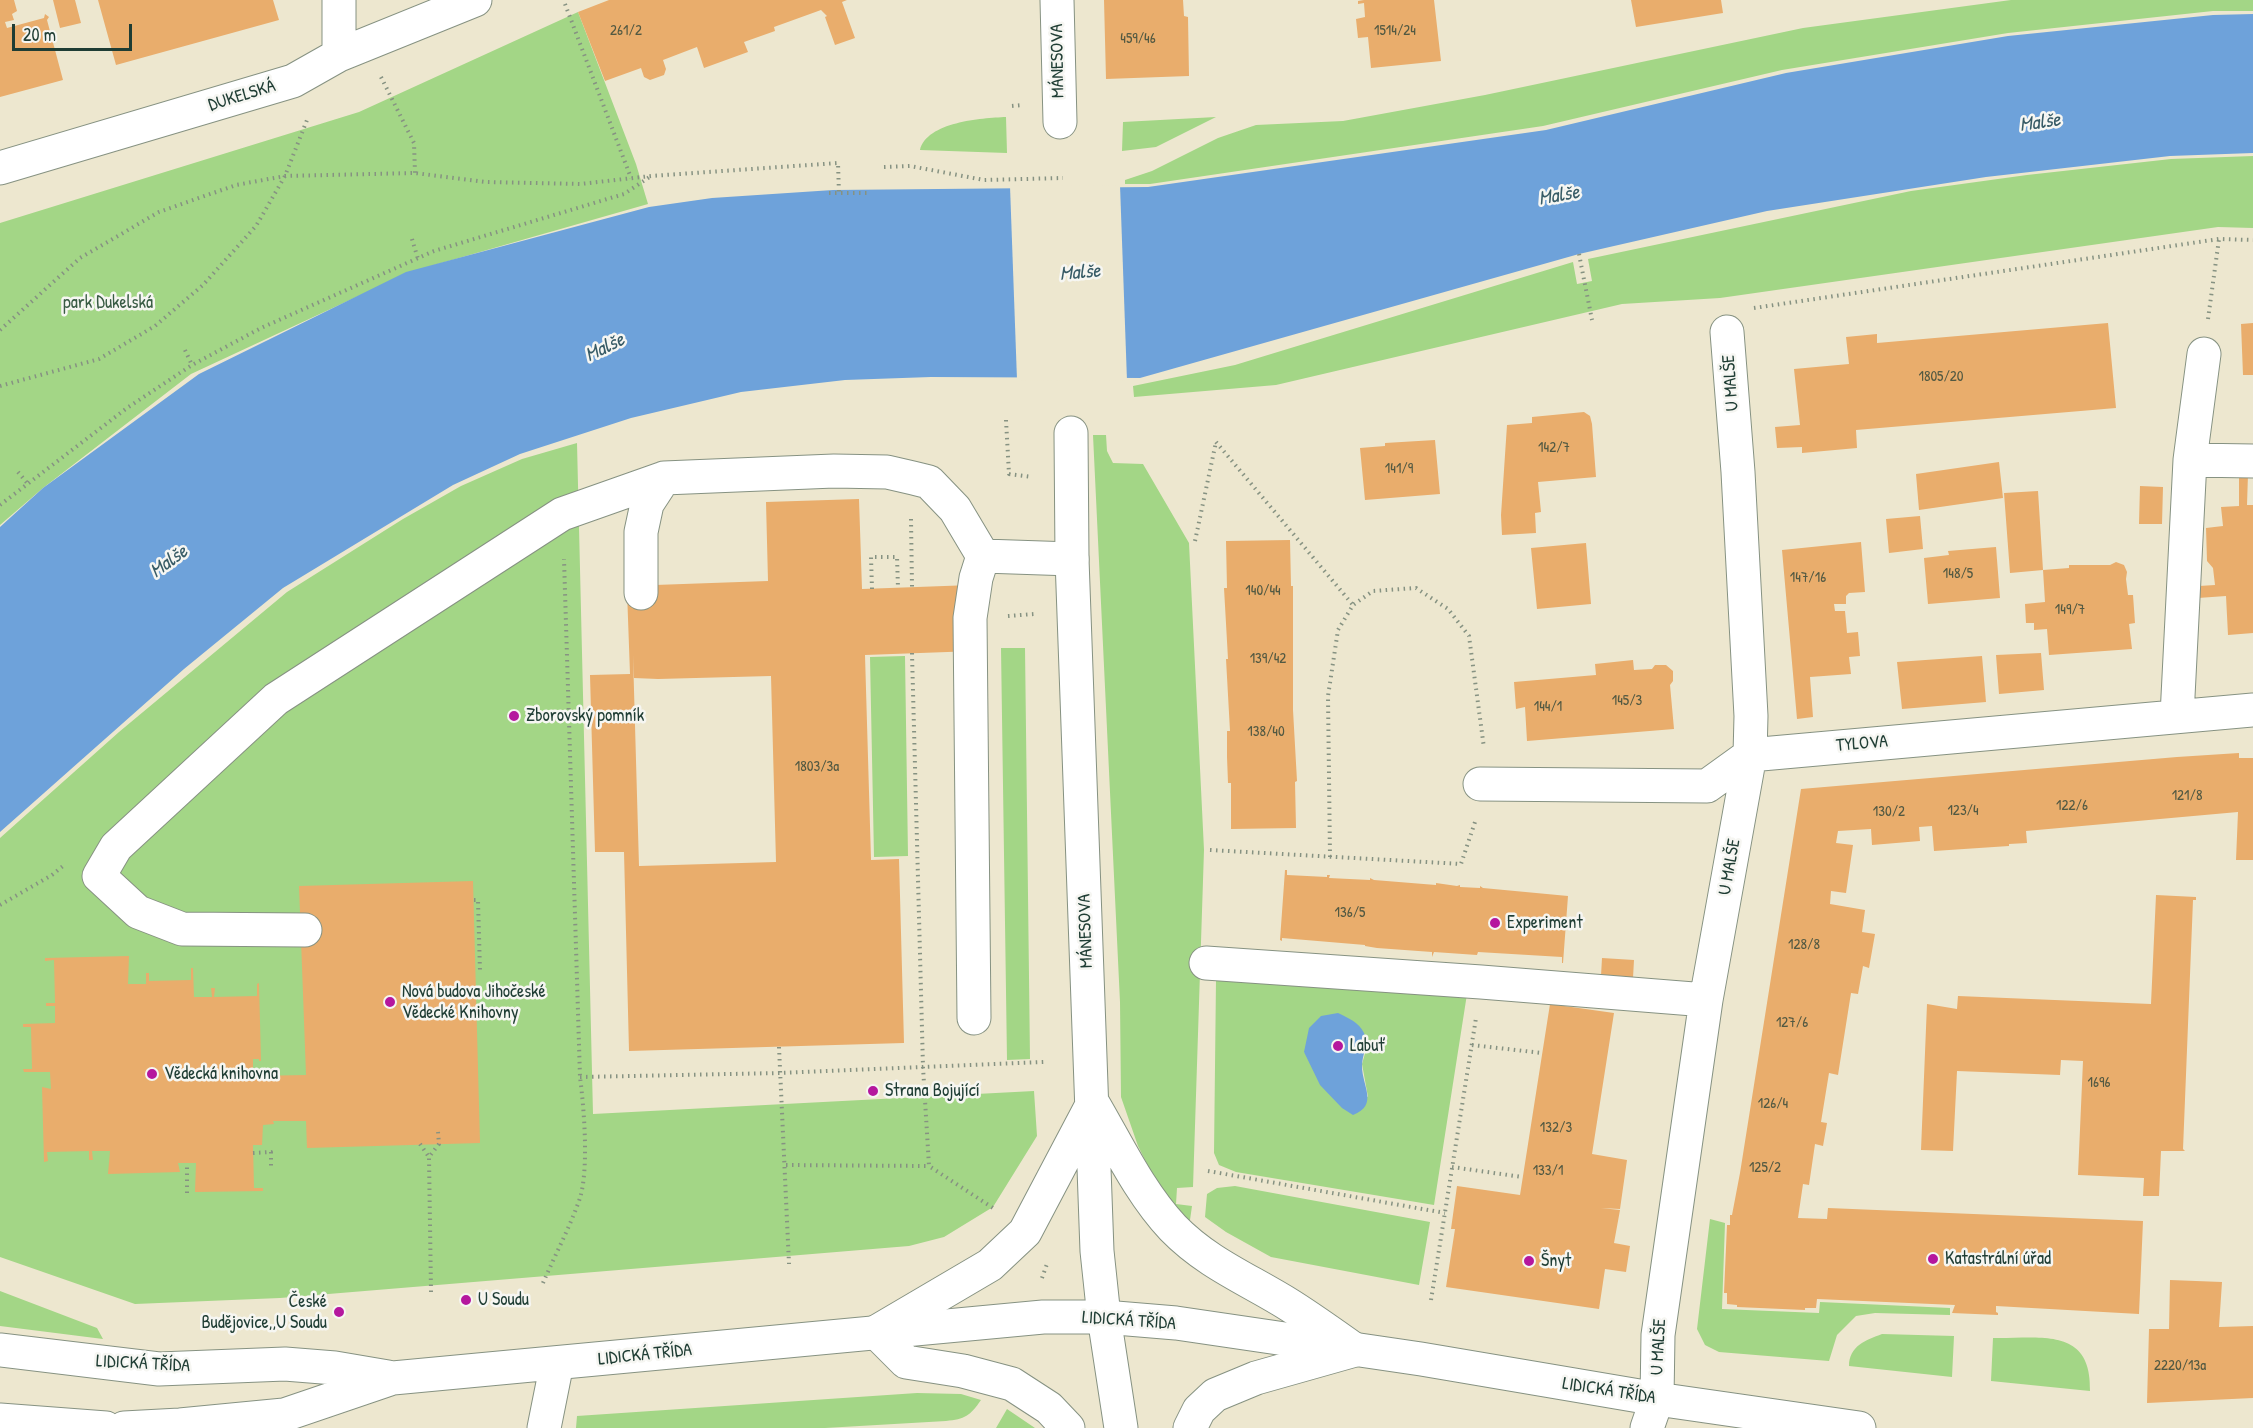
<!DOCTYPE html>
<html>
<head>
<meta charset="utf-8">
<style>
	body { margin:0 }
	#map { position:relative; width:2253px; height:1428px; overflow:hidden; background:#ede7cf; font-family:"Patrick Hand",sans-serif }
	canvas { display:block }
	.scale { position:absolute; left:12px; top:24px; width:120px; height:27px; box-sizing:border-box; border:3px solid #1f3d34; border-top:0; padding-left:8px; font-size:18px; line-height:21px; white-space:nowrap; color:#1f3d34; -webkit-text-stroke:4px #f6f6f2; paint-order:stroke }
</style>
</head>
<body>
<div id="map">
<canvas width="2253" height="1428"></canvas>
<div class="scale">20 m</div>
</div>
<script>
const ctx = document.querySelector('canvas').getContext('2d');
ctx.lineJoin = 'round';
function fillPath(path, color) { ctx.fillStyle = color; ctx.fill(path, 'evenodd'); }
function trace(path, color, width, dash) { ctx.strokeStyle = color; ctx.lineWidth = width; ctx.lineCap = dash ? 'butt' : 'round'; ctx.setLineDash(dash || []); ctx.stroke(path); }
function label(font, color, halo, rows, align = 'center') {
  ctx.font = font + ' "Patrick Hand",sans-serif'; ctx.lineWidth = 5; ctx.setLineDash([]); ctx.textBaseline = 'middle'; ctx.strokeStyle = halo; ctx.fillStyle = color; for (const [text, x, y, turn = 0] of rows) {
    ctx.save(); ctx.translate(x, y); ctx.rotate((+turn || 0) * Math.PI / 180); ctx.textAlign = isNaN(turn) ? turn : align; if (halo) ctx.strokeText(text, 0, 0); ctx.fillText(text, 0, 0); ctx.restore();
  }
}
fillPath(new Path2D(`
	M2011 0H2253V11H2213L2008 33 1782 70 1543 126 1150 184H1125V180L1152 171 1218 138 1256 125 1343 121 1485 95 1803 28Z
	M578 12 636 164 648 204 410 272 191 374 43 488 0 525V223L359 112Z
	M1006 117 1007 153 920 150C927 122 981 118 1006 117Z
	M1216 117 1156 147 1122 151 1123 122Z
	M2253 156V228L2218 227 1720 298 1622 304 1276 385 1134 397 1133 386 1235 365 1573 262 1577 284 1592 281 1588 259 1911 191 2027 175 2171 159Z
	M1093 435H1106L1107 451 1113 463 1143 464 1189 543 1204 850 1193 1187 1177 1188 1176 1204 1192 1206 1189 1227 1164 1198 1138 1146 1121 1097 1120 1002Z
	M577 443 593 1114 1034 1091 1037 1136 993 1207 944 1237 909 1246 280 1298 135 1304 0 1257V838L119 732 287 592 403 519 461 486 522 459Z
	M1001 648H1025L1030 1059 1007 1060Z
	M905 656 908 856 874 857 870 657Z
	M1216 980 1467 994 1434 1205 1236 1172 1219 1165 1214 1153ZM1366 1050 1362 1064 1368 1097 1304 1052Z
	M1235 1186 1430 1222 1419 1285 1271 1257 1226 1232 1205 1217 1207 1194 1217 1188Z
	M1710 1219 1725 1223 1722 1309 1819 1313 1820 1302 1950 1308V1315L1875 1313 1856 1316 1837 1335 1829 1361 1719 1352 1705 1345 1697 1329Z
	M0 1291 97 1328 103 1339 0 1326Z
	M1882 1334 1954 1336 1952 1377 1849 1366C1849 1346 1866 1340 1882 1334Z
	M1993 1338C2039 1339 2092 1326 2090 1391L1991 1381Z
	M917 1393 961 1394 981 1400C970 1416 965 1419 946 1421L825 1428H576L577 1416Z
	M1007 1409 1035 1428H996Z`), '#a3d686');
fillPath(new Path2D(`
	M2253 14V153L2170 156 1986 177 1767 211 1579 254 1140 378 931 377 845 380 741 392 631 418 520 454 453 485 283 588 184 669 0 832V527L43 488 199 374 406 272 649 207 712 198 833 190 1148 187 1546 130 1786 73 2008 36 2213 15Z
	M1338 1013C1348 1018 1359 1022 1364 1033 1369 1044 1362 1055 1362 1066 1362 1086 1379 1105 1353 1115L1342 1108 1320 1085 1304 1052 1309 1028 1321 1016Z`), '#6ea2da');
fillPath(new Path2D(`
	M1120 185 1127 381 1017 380 1010 186Z`), '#ede7cf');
fillPath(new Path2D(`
	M0 0H14L17 11 12 14 14 20 5 22 7 28 44 18 45 14 49 17 47 20 63 80 0 97Z
	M53 0H75L81 23 60 28Z
	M98 0H273L279 20 116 65Z
	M609 0H847L842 2 855 38 835 45 825 17 827 16 821 10 774 27 775 31 744 42 748 52 704 68 697 47 663 60 666 69 664 75 650 80 644 77 641 68 605 81 578 12Z
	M1104 0H1183L1184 16 1188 17 1189 76 1106 79Z
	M1364 0H1434L1441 61 1371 68 1368 37 1358 38 1356 19 1365 17 1364 3 1358 4V1Z
	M1631 0H1721L1723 13 1636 27Z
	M2108 323 2116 408 1856 430 1857 448 1802 453V447L1777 448 1775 427 1800 425 1794 369 1849 364 1846 337 1877 334V343Z
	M2253 323V375H2243L2241 324Z
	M1584 412 1590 416 1592 424 1596 477 1538 482 1541 512 1535 513 1536 533 1502 535 1501 515 1507 425 1532 423V417Z
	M1435 440 1440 494 1365 500 1360 448 1385 446V443Z
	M1999 462 2003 498 1919 510 1916 474Z
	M2248 474 2247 505H2253V633L2228 635 2226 596 2198 598 2199 586 2215 585 2213 568 2207 561 2206 528 2223 526 2221 507 2239 506V475Z
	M2140 486 2163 487 2162 524H2139Z
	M2038 491 2043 570 2010 573 2004 493Z
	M859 499 862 589 972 585 975 651 865 655 871 860 899 859 904 1043 629 1051 624 852H595L590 675 630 674 627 591 655 585 768 581 766 502ZM633 655 634 678 658 679 771 676 776 862 639 866Z
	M1920 516 1923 549 1889 553 1886 519Z
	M1290 540 1291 586H1293V710L1297 781 1295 782 1296 828 1231 829V783H1228L1227 757V731H1230L1226 659H1228L1224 588H1227L1226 541Z
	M1861 542 1865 592 1849 593 1846 596V604H1834L1835 611H1845L1847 633 1858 632 1860 656 1849 657 1851 674 1810 677 1813 717 1797 719 1782 550Z
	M1586 543 1591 604 1537 609 1531 548Z
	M1996 547 2000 598 1928 604 1924 558 1949 555 1948 551Z
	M2116 562 2124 565 2127 572 2126 579 2128 595H2133L2135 623 2129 624 2132 649 2049 655 2047 629 2034 630V623H2026L2025 604 2045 602 2043 570 2069 568V565H2110Z
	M2041 653 2044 690 1999 694 1996 655Z
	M1982 656 1986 702 1902 709 1897 662Z
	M1633 660 1634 670 1652 669 1655 665H1666L1673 671V681L1670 685 1674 729 1527 741 1525 707 1516 709 1514 682 1596 675 1595 664Z
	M2239 753V758H2253V860H2236L2238 812 2026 831 2027 843 2009 844V846L1934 851 1932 826 1919 827 1920 841 1872 845 1871 829 1838 831 1836 843 1853 845 1846 893 1831 891 1830 904 1865 910 1862 932 1875 934 1869 968 1863 966 1858 994 1851 993 1838 1075 1829 1073 1821 1122 1827 1123 1823 1146 1815 1144 1809 1185 1803 1184 1798 1218 1827 1219 1828 1208 2143 1221 2139 1314 1996 1306V1312L1998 1313V1315L1952 1313 1955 1305 1817 1299 1816 1308H1805V1310L1737 1307V1305L1727 1304V1293H1724L1727 1225H1730V1215H1732L1740 1173 1801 789 2177 757Z
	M1285 870H1287V875L1327 877V875H1330L1329 878 1370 880V878L1374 880 1436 885V883L1457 886 1460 885V887L1480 888V886L1483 888 1568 896 1563 963H1562V957L1478 952 1477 955 1434 952 1432 957V952L1377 948 1365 946V945L1282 938V941L1280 940Z
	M473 881 480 1143 307 1148 306 1121H273L274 1124 263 1125 262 1145H253L254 1188H263V1191L195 1192 196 1163H178L180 1172 108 1174 110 1151H92L93 1160H89V1151L47 1152 48 1161 44 1162 42 1087 51 1089 50 1072H24L23 1069H32L31 1027H23V1024L55 1023V1006H46V1003H55L54 960 45 961V958L129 956 128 984H146V973H149V981L191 980V968H193L194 997H212L211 988H215L214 997 257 996V984L259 983 261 1061H259V1059H253V1076L306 1075 299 886Z
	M2156 895 2196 897V900H2193L2183 1149 2185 1151H2161L2159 1196H2143L2144 1178 2078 1175 2083 1061 2061 1060 2060 1075 1957 1071 1953 1151 1921 1150 1927 1004 1957 1009 1958 996 2151 1004Z
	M1602 958 1634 960 1633 978 1601 976Z
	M1550 1004 1614 1013 1592 1154 1627 1160 1620 1209 1601 1208 1620 1210 1614 1243 1630 1246 1626 1272 1605 1269 1599 1309 1446 1287 1455 1229H1451L1457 1186 1520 1195Z
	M2170 1280 2222 1282 2219 1327 2253 1326V1398L2147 1403 2149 1329H2169Z`), '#e9ad6c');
const minor = new Path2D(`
	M339 0V55
	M0 168 293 81 339 55 475 0
	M2190 460 2253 461
	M983 556 1072 559
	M641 593V532L647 504 664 478
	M2177 716 2190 460 2204 354
	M1480 784 1707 786 1750 755 2253 710
	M305 930 182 929 138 912 99 876 116 847 276 699 562 514 664 478 834 471 887 472 913 478 929 482 955 509 983 556 976 578 970 618 974 1018
	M1206 963 1481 982 1706 1000
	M0 1350 159 1369 285 1364 335 1368 388 1377
	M0 1420 106 1428
	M124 1428 180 1425 284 1415 393 1378 1043 1317H1104L1176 1323 1421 1359 1657 1399 1859 1428
	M544 1428 557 1363
	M1647 1428 1657 1399 1658 1335 1706 1000 1750 755 1751 716 1738 472 1727 332`);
const major = new Path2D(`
	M1057 0 1060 122
	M1071 433 1072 559 1097 1251 1104 1317 1121 1428
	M1094 1105C1118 1146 1140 1193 1173 1228 1208 1264 1250 1280 1291 1306 1313 1320 1334 1335 1355 1350
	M1068 1428 1049 1408 1012 1384 963 1371 906 1362 876 1332 990 1265 1025 1232 1092 1105
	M1190 1428 1199 1410 1215 1395 1256 1378 1355 1350`);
trace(minor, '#869282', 35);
trace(major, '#869282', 35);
trace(new Path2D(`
	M565 4 631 178
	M381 77 414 143 415 173
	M1012 106 1023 105
	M884 167 910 166 984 180 1063 178
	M829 193H869
	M412 239 418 259
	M1579 254 1592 320
	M1754 308 2219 239 2253 240
	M2208 319 2219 239
	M0 330 80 258 159 212 236 185 285 176 415 173 486 182 580 184 651 176 838 163 839 194
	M185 350 192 365
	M0 386 99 359 155 326 203 285 256 226 285 176 307 120
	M1006 420 1009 474 1032 477
	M1216 442 1353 605
	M18 472 28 484
	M0 505 127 408 192 365 261 328 434 251 624 194 651 176
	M911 519 912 587
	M1195 541 1216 442
	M872 589 871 557H897L898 588
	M1008 616 1034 614
	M912 653 923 1067 929 1166 996 1210
	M1210 850 1461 864 1476 819
	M1330 857 1328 696 1338 630 1353 605 1373 591 1416 588 1448 609 1469 636 1484 748
	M474 900H478L480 971
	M0 905 52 875 63 866
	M1472 1045 1542 1053
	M779 1047 789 1264
	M580 1077 780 1073 1044 1062
	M420 1144 429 1157
	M253 1153 271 1152V1170
	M786 1165 929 1166
	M1452 1167 1522 1177
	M1208 1171 1445 1213
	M187 1193V1163
	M1042 1278 1047 1264
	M543 1283C555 1255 570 1227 580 1198 589 1168 584 1108 580 1077L564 559
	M431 1292 429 1157 439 1144 438 1132
	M1431 1300 1476 1018`), '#869282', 4, [1.5, 4.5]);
trace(minor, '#fff', 33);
trace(major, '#fff', 33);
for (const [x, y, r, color] of [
	[514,716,6,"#b5179e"],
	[1495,923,6,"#b5179e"],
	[390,1002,6,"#b5179e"],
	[1338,1046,6,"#b5179e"],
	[152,1074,6,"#b5179e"],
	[873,1091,6,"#b5179e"],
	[1933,1259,6,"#b5179e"],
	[1529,1261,6,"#b5179e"],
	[466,1300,6,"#b5179e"],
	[339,1312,6,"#b5179e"]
]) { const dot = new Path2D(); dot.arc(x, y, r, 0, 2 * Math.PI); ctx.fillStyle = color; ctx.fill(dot); trace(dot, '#f6f6f2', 2); }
label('15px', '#525942', null, [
	["261/2",626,31],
	["1514/24",1395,31],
	["459/46",1138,39],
	["1805/20",1941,377],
	["142/7",1554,448],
	["141/9",1399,469],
	["148/5",1958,574],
	["147/16",1808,578],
	["140/44",1263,591],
	["149/7",2070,610],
	["139/42",1268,659],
	["145/3",1627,701],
	["144/1",1548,707],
	["138/40",1266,732],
	["1803/3a",817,767],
	["121/8",2187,796],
	["122/6",2072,806],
	["123/4",1963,811],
	["130/2",1889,812],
	["136/5",1350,913],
	["128/8",1804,945],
	["127/6",1792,1023],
	["1696",2099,1083],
	["126/4",1773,1104],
	["132/3",1556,1128],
	["125/2",1765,1168],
	["133/1",1548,1171],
	["2220/13a",2180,1366]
]);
label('18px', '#1f3d34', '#f6f6f2', [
	["MÁNESOVA",1058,61,-91],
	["DUKELSKÁ",242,96,-17],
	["U MALŠE",1731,383,-94],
	["TYLOVA",1862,744,-5],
	["U MALŠE",1730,867,-80],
	["MÁNESOVA",1086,931,-92],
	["LIDICKÁ TŘÍDA",1129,1321,4],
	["U MALŠE",1659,1347,-87],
	["LIDICKÁ TŘÍDA",645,1355,-6],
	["LIDICKÁ TŘÍDA",143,1364,3],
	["LIDICKÁ TŘÍDA",1609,1391,9]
]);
label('18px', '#395c44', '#f6f6f2', [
	["park Dukelská",108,303]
]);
label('18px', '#1f3d34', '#f6f6f2', [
	["Zborovský pomník",526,716],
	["Experiment",1507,923],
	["Nová budova Jihočeské",402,992],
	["Vědecké Knihovny",402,1013],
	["Labuť",1350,1046],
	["Vědecká knihovna",164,1074],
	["Strana Bojující",885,1091],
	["Katastrální úřad",1945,1259],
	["Šnyt",1541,1261],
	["U Soudu",478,1300],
	["České",327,1302,"right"],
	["Budějovice,,U Soudu",327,1323,"right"]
], 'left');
label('italic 20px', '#375b66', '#f6f6f2', [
	["Malše",2040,123,-8],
	["Malše",1559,196,-10],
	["Malše",1080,273,-5],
	["Malše",605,348,-26],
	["Malše",169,562,-36]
]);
</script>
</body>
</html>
